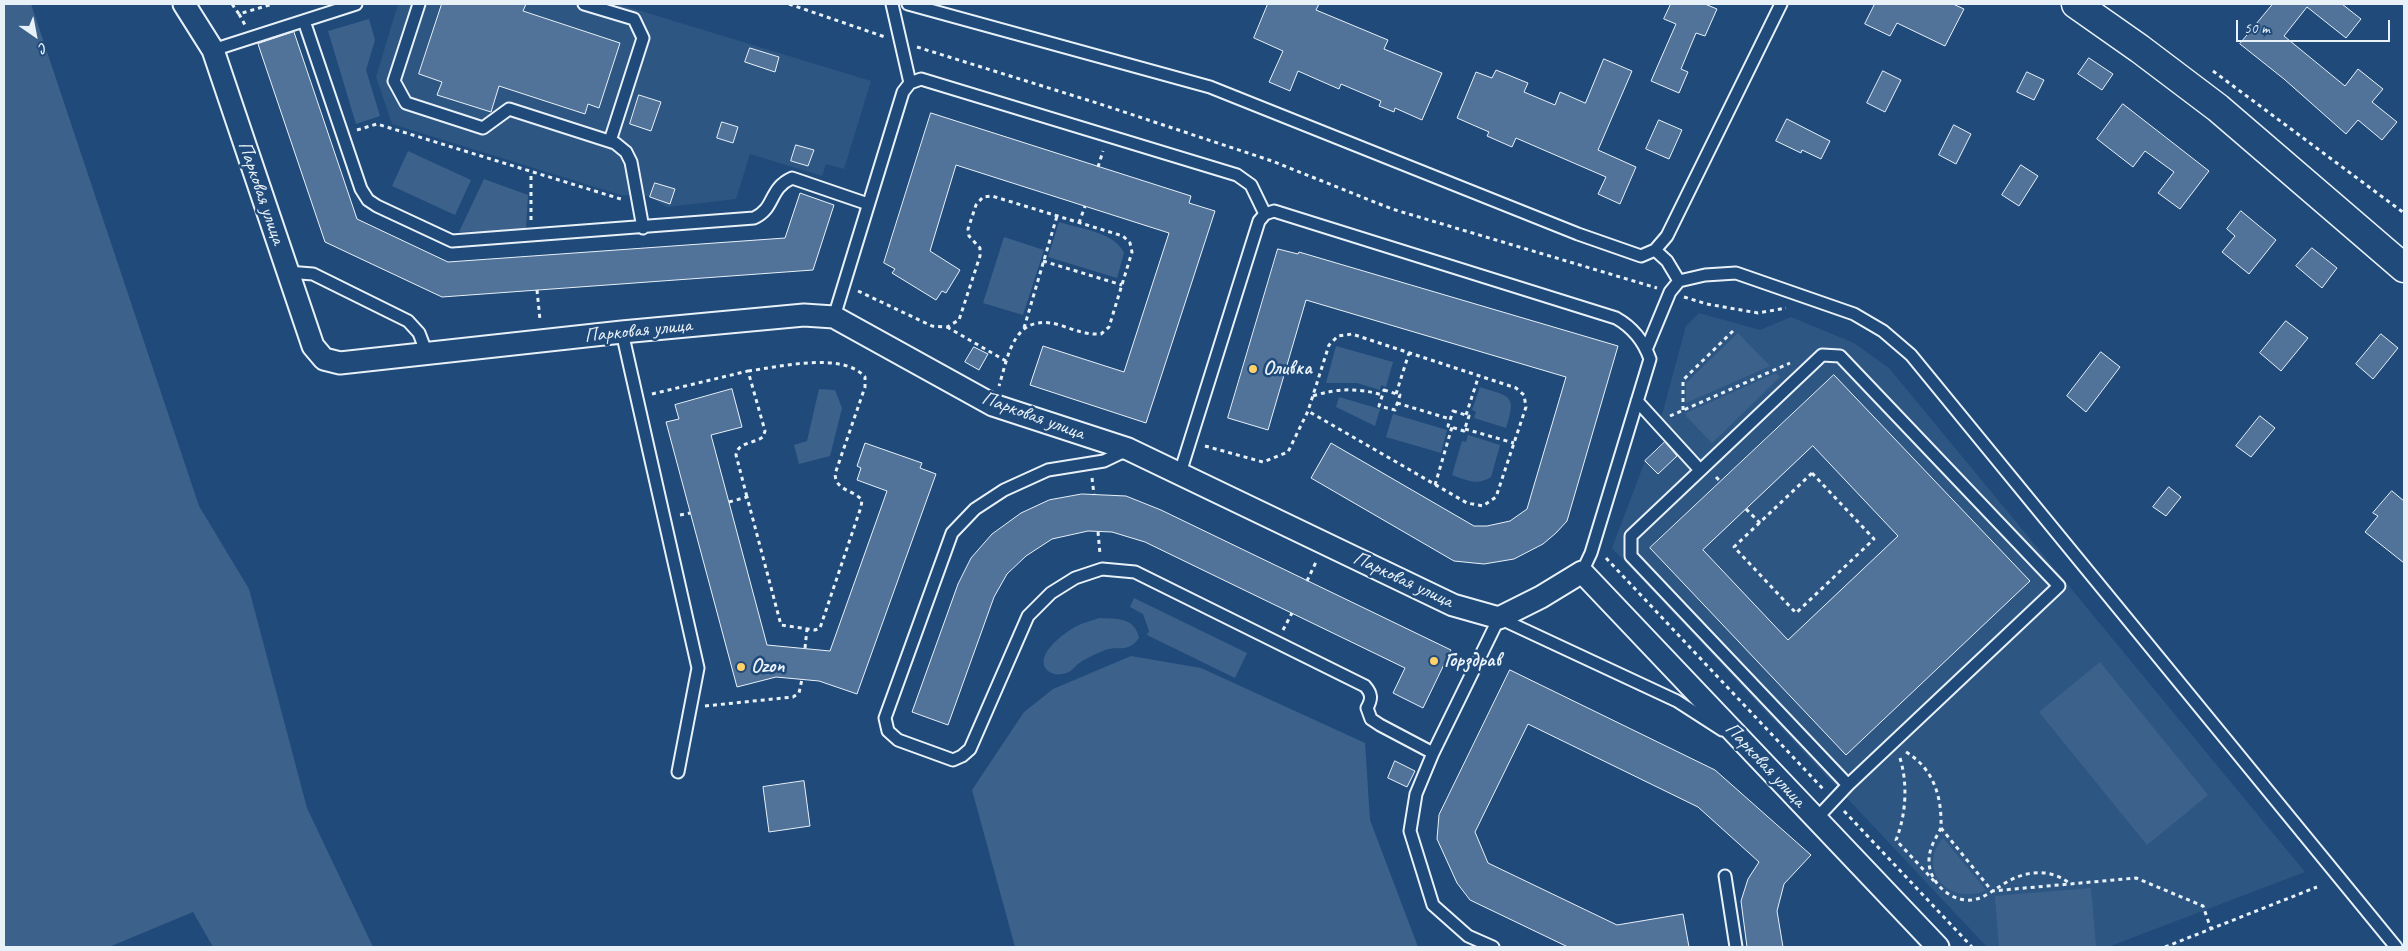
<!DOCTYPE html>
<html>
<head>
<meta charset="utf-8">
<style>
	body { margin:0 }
	#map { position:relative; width:2408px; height:951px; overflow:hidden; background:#1f4a7a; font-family:Caveat,sans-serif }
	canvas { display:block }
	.frame { position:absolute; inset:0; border:5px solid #e8f1f8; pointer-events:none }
	.north { position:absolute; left:10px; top:10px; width:50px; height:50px; -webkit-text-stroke:4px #1f4a7a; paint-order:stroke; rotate:147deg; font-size:14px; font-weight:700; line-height:20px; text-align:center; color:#e8f1f8 }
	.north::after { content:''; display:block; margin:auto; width:18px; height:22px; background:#e8f1f8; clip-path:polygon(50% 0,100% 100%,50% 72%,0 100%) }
	.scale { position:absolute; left:2236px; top:20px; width:154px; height:22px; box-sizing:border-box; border:2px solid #e8f1f8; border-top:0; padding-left:6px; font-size:15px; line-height:18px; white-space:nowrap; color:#e8f1f8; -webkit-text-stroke:4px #1f4a7a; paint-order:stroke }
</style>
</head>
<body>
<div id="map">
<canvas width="2408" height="951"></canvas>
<div class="frame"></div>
<div class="north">С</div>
<div class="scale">50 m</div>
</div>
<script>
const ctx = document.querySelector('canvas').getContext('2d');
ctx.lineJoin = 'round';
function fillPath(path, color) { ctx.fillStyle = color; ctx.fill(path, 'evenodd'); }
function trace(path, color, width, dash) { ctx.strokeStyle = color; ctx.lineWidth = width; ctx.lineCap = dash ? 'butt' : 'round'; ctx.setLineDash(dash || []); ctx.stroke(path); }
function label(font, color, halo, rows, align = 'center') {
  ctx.font = font + ' Caveat,sans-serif'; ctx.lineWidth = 5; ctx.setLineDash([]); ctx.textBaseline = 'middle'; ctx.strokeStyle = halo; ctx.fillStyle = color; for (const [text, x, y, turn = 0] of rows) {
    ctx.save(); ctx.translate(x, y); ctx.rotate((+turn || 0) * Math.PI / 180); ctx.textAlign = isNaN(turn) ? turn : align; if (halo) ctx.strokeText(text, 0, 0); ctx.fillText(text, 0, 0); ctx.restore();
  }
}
fillPath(new Path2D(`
	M398 4H618L871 81 844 169 826 164 822 176 750 154 736 199 667 207 647 196 621 195 392 124 376 77Z
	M1699 313 1760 330 1791 317 1854 343 1889 368 2305 872 2108 947H1987L1612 548 1645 461 1666 441 1651 424 1662 415 1686 326Z`), '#2e5683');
fillPath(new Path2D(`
	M4 4H31L199 506 249 589 307 808 373 947H213L193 912 109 947H4Z
	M369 19 375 40 366 70 380 116 356 124 328 31Z
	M408 151 471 180 455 215 392 186Z
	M484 179 528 195 526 230 459 232Z
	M1059 222C1080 229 1115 232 1124 253L1117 278 1048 257Z
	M1004 237 1044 250 1023 315 983 303Z
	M1738 333 1770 366 1686 403V383Z
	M1336 346 1393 362 1386 387 1381 385 1380 390 1357 383H1326Z
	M1776 373 1780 377 1712 443 1686 416V413Z
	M1480 387C1510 397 1517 394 1506 428L1474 418 1476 412 1472 410Z
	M819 389 835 390 842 408 830 456 799 464 794 445 807 441Z
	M1339 397 1380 409 1375 426 1336 407Z
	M1393 414 1447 430 1441 453 1386 437Z
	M1468 435 1500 445 1491 477C1477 486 1466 480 1452 475L1462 441 1466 442Z
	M1134 598 1247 653 1235 678 1147 635 1149 631 1143 614 1130 607Z
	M1099 618C1117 619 1135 617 1139 638 1127 654 1120 645 1105 650 1096 654 1086 658 1078 664 1073 669 1070 673 1062 674 1057 675 1052 674 1048 671 1032 656 1065 632 1077 626 1084 622 1092 621 1099 618Z
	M1131 656 1201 668 1365 743 1370 820 1418 947H1015L972 790 1024 712 1053 689Z
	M2100 662 2208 795 2147 845 2039 712Z
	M1943 838 1986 890C1949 907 1916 869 1943 838Z
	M2091 888 2096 947H1999L1995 896Z`), '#3c628c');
const building = new Path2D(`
	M442 4H526L523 11 620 43 599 108 588 104 585 114 499 86 491 112 437 95 442 82 419 74Z
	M1268 4H1319L1316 10 1388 40 1384 49 1442 73 1422 120 1395 108 1394 112 1379 106 1381 101 1341 84 1339 89 1298 71 1290 91 1269 82 1283 51 1254 38Z
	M1671 4H1705L1717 9 1705 36 1696 33 1681 69 1688 72 1679 93 1651 81 1676 24 1664 19Z
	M1875 4H1953L1964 9 1945 46 1897 23 1890 36 1865 24Z
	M2273 4H2342L2361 19 2346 38 2307 7 2284 36 2345 86 2358 69 2383 89 2372 102 2397 122 2382 140 2358 120 2346 134 2284 79 2240 44Z
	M294 32 357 219 448 262 785 238 800 193 834 205 813 270 442 297 325 242 258 44Z
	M750 48 779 57 775 72 745 62Z
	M2089 58 2113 74 2102 90 2078 74Z
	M1604 59 1632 71 1598 150 1636 167 1620 204 1598 194 1606 177 1516 138 1512 147 1487 136 1489 132 1457 118 1476 72 1492 78 1496 70 1528 83 1524 92 1555 105 1560 92 1585 103Z
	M1883 71 1901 80 1885 112 1867 103Z
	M2027 72 2044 80 2034 100 2017 92Z
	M639 95 661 102 651 131 630 124Z
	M2123 104 2209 171 2180 209 2158 193 2174 172 2145 151 2133 167 2097 139Z
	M931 113 1191 196 1189 203 1215 211 1146 423 1030 385 1043 346 1124 372 1169 233 956 165 930 251 960 270 946 293 942 291 936 300 892 273 895 269 884 263Z
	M1787 119 1830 141 1821 159 1802 150 1801 153 1776 141Z
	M1659 120 1682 130 1669 159 1646 149Z
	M722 122 738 127 733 143 717 138Z
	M1954 125 1971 134 1956 164 1939 155Z
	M796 145 814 150 808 166 791 161Z
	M2021 165 2038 176 2019 206 2002 195Z
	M655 183 675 189 670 204 650 197Z
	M2241 211 2276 240 2249 274 2222 252 2235 236 2227 229Z
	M2312 248 2337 268 2322 288 2296 266Z
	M1278 249 1298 254 1299 252 1618 346 1567 521 1556 533 1543 544 1514 559 1484 564 1454 561 1311 478 1331 443 1474 526H1487L1510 521 1527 509 1566 377 1306 300 1268 430 1228 418Z
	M2286 321 2308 338 2281 371 2260 353Z
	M2381 334 2398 348 2373 379 2356 364Z
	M974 347 988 354 979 370 965 362Z
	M2101 352 2120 367 2086 412 2067 396Z
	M1834 375 2030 581 1846 755 1650 548ZM1813 446 1898 536 1788 640 1703 550Z
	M732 389 742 427 711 435 767 645 830 651 887 491 857 480 861 468 857 466 865 443 922 463 920 468 936 474 857 694 819 681 776 677 737 687 666 422 679 419 675 405Z
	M2260 416 2275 428 2251 457 2236 446Z
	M1665 442 1677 456 1658 474 1645 461Z
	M2169 487 2181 497 2166 516 2153 507Z
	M2392 491 2404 501V563L2365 532 2378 516 2373 513Z
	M1082 494 1126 496 1161 510 1451 650 1423 708 1393 693 1405 668 1145 542 1112 532 1088 531 1052 539 1026 556 1007 574 994 597 948 725 912 712 958 584 971 558 992 534 1021 513 1049 500Z
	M1510 670 1715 770 1811 855 1784 884 1777 911 1783 947H1747L1741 901 1748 879 1759 862 1698 807 1528 724 1475 832 1488 863 1617 925 1683 914 1689 947H1568L1470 900 1457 883 1437 839 1439 815Z
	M1395 761 1415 771 1407 787 1388 778Z
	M804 781 810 826 769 832 763 787Z`);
fillPath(building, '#517399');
trace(building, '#e8f1f8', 1);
const lane = new Path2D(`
	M419 4 394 81 406 103 483 128 509 109 615 143 626 152 631 162 643 228
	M584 4 634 19 643 38 610 141
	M892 4 910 83
	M908 4 1210 87 1578 234 1641 256 1655 250 1667 236 1781 4
	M304 21 361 189 368 200 377 206 452 241 754 218C776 208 768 189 792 178L868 204
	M213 50 356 4
	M1655 250 1667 261 1679 281
	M287 272 313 274 408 321 419 333 427 354
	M834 317 903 92 910 83 921 79 1237 175 1251 185 1265 214
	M622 332 698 668 678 772
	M1646 350 1670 292 1679 281 1705 275 1736 273 1854 314 1883 331 1911 355 2396 947
	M1637 401 1700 470
	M1127 450 1104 461 1048 470 1004 490 975 509 952 533 885 718 888 731 898 740 953 760 962 756 970 749 1028 616 1051 593 1075 578 1102 569 1135 572 1365 686C1372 694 1372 699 1367 708L1371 719 1380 725 1433 753
	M1180 473 1259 221 1265 214 1274 211 1616 318C1632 327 1644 342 1650 359L1591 553 1582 572
	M1816 819 1848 785 2059 586 1840 356 1822 355 1631 536V556L1848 785
	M1725 876 1736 947
	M1493 947 1468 936 1433 905 1410 831 1416 794 1433 753 1499 618 1677 701 1722 730`);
const street = new Path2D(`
	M184 4 213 50 313 346 324 359 340 363 622 332 804 315 834 317 993 405 1128 449 1453 605 1499 618 1541 597 1582 572 1938 947`);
const secondary = new Path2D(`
	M2076 4 2140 49 2218 108 2404 268`);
trace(lane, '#e8f1f8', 15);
trace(street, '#e8f1f8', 25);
trace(secondary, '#e8f1f8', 31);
trace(new Path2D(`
	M232 4 239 14 273 4
	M789 4 885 37
	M239 14 245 25
	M917 47 1097 103 1272 161 1392 209 1657 288
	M2213 71 2404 213
	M357 130 377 124 624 200
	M1098 167 1103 151
	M531 220V172
	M1079 223 1085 206
	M1043 261 1122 285
	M537 290 540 320
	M858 291 932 326 947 327 959 320 980 256V248L969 236 968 229 976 205 983 197 992 196 1123 236 1130 243 1132 252 1109 327 1101 334C1087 335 1074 330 1060 325 1014 312 1009 353 999 386
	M1684 297 1707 304 1758 313 1786 308
	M947 327 1006 361
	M1024 328 1057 216
	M1384 390 1400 395 1395 410 1379 406Z
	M652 394 748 371 765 431 763 437C753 444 738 442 736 455L747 497
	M1396 394 1409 353
	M1313 396C1338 388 1357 388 1383 395
	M1397 403 1450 419
	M1683 410V380L1734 330
	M1453 411 1469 416 1464 431 1448 426Z
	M1466 415 1479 375
	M1670 416 1790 363
	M1465 429 1514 443
	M1205 446 1263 462 1288 452 1308 411 1329 345 1338 336 1352 334 1516 388 1524 395 1526 407 1496 497 1483 506 1467 503 1308 411
	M1812 473 1874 539 1796 613 1734 547Z
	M1716 477 1721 482
	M1092 478 1094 495
	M1435 485 1452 427
	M729 502 747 497 781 625 815 630 820 628 861 507 862 500C852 489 836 491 835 474L865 387V377C842 351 780 367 748 371
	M1746 509 1760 523
	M680 515 690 513
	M1098 532 1100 554
	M1606 558 1824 790
	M1307 581 1316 562
	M1283 630 1292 613
	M805 648 807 629
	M705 706 793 697 799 693 802 679
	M1906 752C1934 769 1942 797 1941 828L1992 891 2136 878 2203 906 2211 929
	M1900 758C1908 784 1906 815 1896 840L1934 881
	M1844 811 1972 947
	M1941 828C1936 838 1929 848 1929 860 1928 881 1950 902 1971 900 1983 899 1992 891 2002 885 2023 871 2048 867 2069 883
	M2165 947 2317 887`), '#e8f1f8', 3, [4, 4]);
trace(lane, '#1f4a7a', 11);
trace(street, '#1f4a7a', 21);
trace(secondary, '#1f4a7a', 28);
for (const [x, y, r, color] of [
	[1253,369,5,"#ffd166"],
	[1434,661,5,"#ffd166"],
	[741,667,5,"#ffd166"]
]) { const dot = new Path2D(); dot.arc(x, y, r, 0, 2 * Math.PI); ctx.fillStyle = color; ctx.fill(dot); trace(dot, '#1f4a7a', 2); }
label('20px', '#e8f1f8', '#1f4a7a', [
	["Парковая улица",261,193,71],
	["Парковая улица",638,331,-6],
	["Парковая улица",1033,416,20],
	["Парковая улица",1403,580,25],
	["Парковая улица",1765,765,47]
]);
label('bold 20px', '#e8f1f8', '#1f4a7a', [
	["Оливка",1263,369],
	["Горздрав",1444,661],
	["Ozon",751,667]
], 'left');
</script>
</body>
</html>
